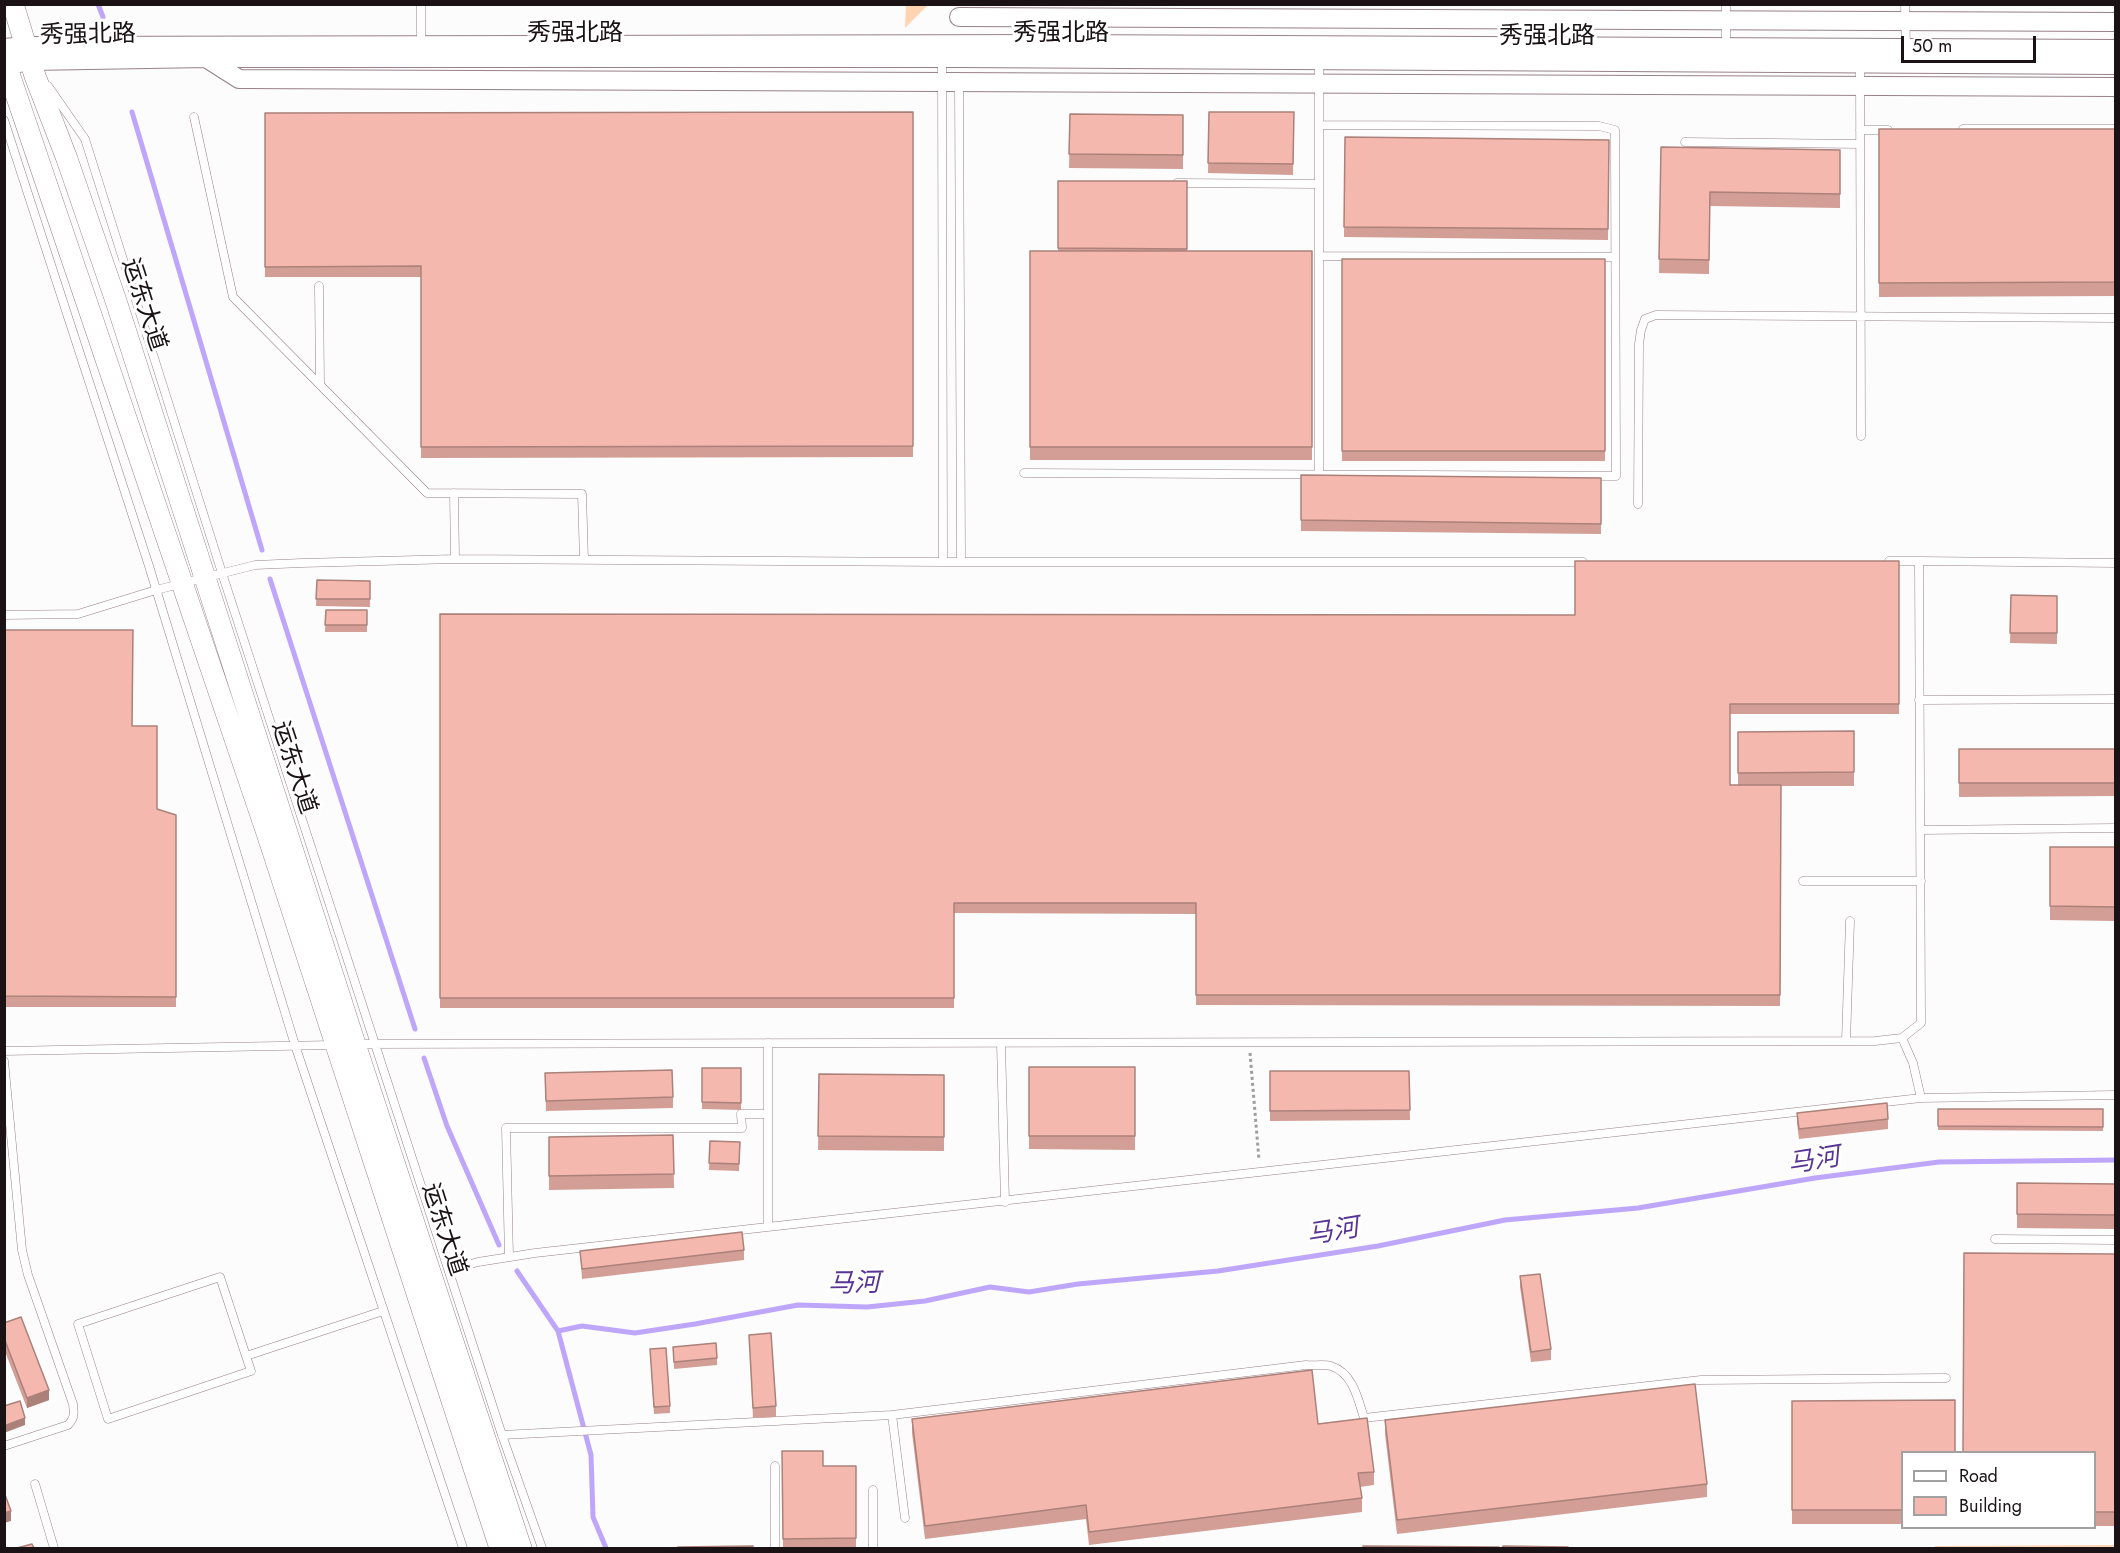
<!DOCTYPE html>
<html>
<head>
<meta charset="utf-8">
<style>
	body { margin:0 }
	#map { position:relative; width:2120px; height:1553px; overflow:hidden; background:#fcfcfc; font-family:Jost,sans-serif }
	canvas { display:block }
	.frame { position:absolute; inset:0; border:6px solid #1a1214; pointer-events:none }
	.legend { position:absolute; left:1901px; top:1451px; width:195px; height:78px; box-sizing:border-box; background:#fff; border:2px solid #a3a0a1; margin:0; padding:8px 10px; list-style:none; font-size:18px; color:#1a1214 }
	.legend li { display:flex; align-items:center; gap:12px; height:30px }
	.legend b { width:30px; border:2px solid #a3a0a1 }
	.scale { position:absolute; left:1901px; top:36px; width:135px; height:27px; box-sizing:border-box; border:3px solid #1a1214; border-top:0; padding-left:8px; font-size:18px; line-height:21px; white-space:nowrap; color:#1a1214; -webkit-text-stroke:4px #fff; paint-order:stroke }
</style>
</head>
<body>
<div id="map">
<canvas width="2120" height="1553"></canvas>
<div class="frame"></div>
<ul class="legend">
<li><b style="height:8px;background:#fff"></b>Road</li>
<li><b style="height:16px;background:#f4b8ae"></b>Building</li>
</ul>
<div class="scale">50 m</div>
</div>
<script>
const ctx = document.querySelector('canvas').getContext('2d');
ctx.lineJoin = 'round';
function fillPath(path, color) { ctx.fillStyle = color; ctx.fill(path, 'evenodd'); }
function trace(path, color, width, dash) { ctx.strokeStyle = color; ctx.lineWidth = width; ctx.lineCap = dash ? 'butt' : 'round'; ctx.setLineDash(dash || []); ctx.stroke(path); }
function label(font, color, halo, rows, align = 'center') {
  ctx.font = font + ' Jost,"Noto Sans SC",sans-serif'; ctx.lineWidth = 6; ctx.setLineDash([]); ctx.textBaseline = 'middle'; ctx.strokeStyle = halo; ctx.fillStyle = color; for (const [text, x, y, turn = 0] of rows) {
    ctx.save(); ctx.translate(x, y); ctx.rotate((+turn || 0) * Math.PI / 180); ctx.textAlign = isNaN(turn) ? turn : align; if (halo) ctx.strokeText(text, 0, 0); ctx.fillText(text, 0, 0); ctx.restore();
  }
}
fillPath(new Path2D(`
	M906 5H928L905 28Z
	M2115 1545V1548H1935V1546Z`), '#fed4b2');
trace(new Path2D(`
	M98 4 103 17
	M132 112 262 550
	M270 579 415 1029
	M424 1058 447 1126 499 1245
	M517 1271 558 1331 591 1455 593 1517 606 1548
	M558 1331 582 1326 635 1333 695 1324 798 1305 867 1307 925 1301 990 1287 1029 1292 1078 1284 1218 1271 1378 1246 1505 1220 1638 1208 1815 1178 1939 1162 2116 1160`), '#bea6fb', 5);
const service = new Path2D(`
	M421 4V45
	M1726 4V47
	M1905 4 1906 47
	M942 59 943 562
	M1860 64 1861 436
	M959 82 961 562
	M48 86 85 139 222 573 502 1435 542 1548
	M194 117 233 297 427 493 582 494 584 560
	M4 120 149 566 295 1045 463 1548
	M1963 129H2116
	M1860 130H1888
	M1685 142 1860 144
	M1177 183 1319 184
	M1319 256 1615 257
	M319 286 320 384
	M1024 473 1616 476 1615 130 1599 126 1320 125
	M1319 474V61
	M454 493 455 559
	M1638 504 1639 344 1641 330 1645 319 1656 315 2116 318
	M1919 561 2116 563
	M4 615 78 614 156 590 255 565 302 563 455 559 943 562H1583
	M1919 700 2116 699
	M1920 830 2116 828
	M1803 881H1921
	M1902 1038 1913 1063 1921 1098
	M1846 1041 1850 921
	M1001 1043 1005 1202
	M357 1044 1875 1041 1902 1038 1921 1023 1919 561H1889
	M4 1051 333 1045
	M4 1061 22 1250 28 1275 73 1404C74 1413 75 1418 68 1425L4 1446
	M768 1227V1043
	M1995 1239 2116 1240
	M509 1257 506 1128H742L741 1114H768
	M449 1270 478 1262 535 1253 1921 1098 2116 1095
	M246 1356 251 1371 108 1419 78 1324 220 1277 246 1356 383 1311
	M892 1415 905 1518
	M502 1435 892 1415 1306 1365C1313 1366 1324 1364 1331 1366 1353 1373 1358 1399 1364 1418L1701 1380 1946 1378
	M775 1466V1548
	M35 1484 54 1548
	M873 1490V1548`);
const tertiary = new Path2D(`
	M959 17 2116 22
	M4 48 26 46C723 41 1419 45 2116 49
	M206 58 239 79 2116 87
	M6 65 31 61 206 58H959L2116 65`);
const secondary = new Path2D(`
	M13 4 35 76 67 159 116 301 355 1044 521 1548
	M4 59 267 833 500 1548`);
trace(service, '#988188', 9);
trace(tertiary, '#988188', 20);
trace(secondary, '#988188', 22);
trace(new Path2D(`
	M1250 1053 1259 1160`), '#a09d9d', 3, [3, 3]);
trace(service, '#fff', 8);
trace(tertiary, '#fff', 18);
trace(secondary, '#fff', 21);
fillPath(new Path2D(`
	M913 112V457L421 458V277H265V113Z
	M1209 112H1294L1293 175 1208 173Z
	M1070 114 1183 115V169L1069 168Z
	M1879 129H2115V296L1879 297Z
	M1345 137 1609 140 1608 240 1344 237Z
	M1661 147 1840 150V208L1710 206 1709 274 1659 273Z
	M1058 181H1187V251H1312V460H1030V251H1058Z
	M1342 259H1605V461H1342Z
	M1301 475 1601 478V534L1301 531Z
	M1899 561V714H1730V785H1738V732L1854 731V786H1781L1780 1006 1196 1005V914L954 913V1008H440V614L1575 615Z
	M317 580 370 581V607L316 606Z
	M2011 595 2057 596V644L2010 643Z
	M326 610H367V632H325Z
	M4 630 132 726 157 809 176 815V1007H4Z
	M1959 749H2115V796L1959 797Z
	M2050 847H2115V921L2050 920Z
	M1029 1067H1135V1150L1029 1149Z
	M702 1068H741V1110L702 1109Z
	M1270 1071H1409L1410 1120 1270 1121Z
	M545 1073 673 1097V1108L546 1111Z
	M819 1074 944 1075V1151L818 1150Z
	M1938 1109H2103V1131L1938 1130Z
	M1797 1113 1888 1119V1129L1799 1139 1797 1123Z
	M673 1135 674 1188 549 1190V1137Z
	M710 1141 740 1142 739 1171 709 1170Z
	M2017 1183 2115 1184V1229L2017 1228Z
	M744 1250V1260L582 1279 580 1251Z
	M2115 1254V1526H2094V1452Z
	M1520 1276 1551 1349V1360L1531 1362 1520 1287Z
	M4 1323 49 1400 27 1408 4 1349Z
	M749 1335 776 1406V1417L753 1418Z
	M673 1347 717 1358V1365L674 1369Z
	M650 1349 670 1406V1413L654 1414Z
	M1792 1401 1902 1452V1524H1792Z
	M912 1419 1318 1424 1374 1472V1485L1360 1487 1362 1498V1512L1089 1545 1086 1519 925 1539 912 1433Z
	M1385 1420 1707 1484V1497L1397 1534 1385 1434Z
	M782 1451 823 1466H856V1548H783Z`), '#d29e96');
fillPath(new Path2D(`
	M49 1390V1400L27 1408V1398Z
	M25 1418V1425L4 1433V1426Z
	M11 1511V1521L4 1523V1513Z`), '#ab817a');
const building = new Path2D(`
	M913 112V446L421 447V266L265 267V113Z
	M1209 112H1294L1293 164 1208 163Z
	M1070 114 1183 115V155L1069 154Z
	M1879 129H2115V282L1879 283Z
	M1345 137 1609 140 1608 229 1344 227Z
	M1661 147 1840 150V194L1710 192 1709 260 1659 259Z
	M1058 181H1187V249L1058 248Z
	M1030 251H1312V447H1030Z
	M1342 259H1605V451H1342Z
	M1301 475 1601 478V524L1301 520Z
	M1575 561H1899V704H1730V785H1781L1780 995H1196V903H954V998H440V614L1575 615Z
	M317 580 370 581V599H316Z
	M2011 595 2057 596V633H2010Z
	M326 610H367V625H325Z
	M4 630H133L132 726H157V809L176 815V997L4 996Z
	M1854 731V772L1738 773V732Z
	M1959 749H2115V783H1959Z
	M2050 847H2115V907L2050 906Z
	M1029 1067H1135V1136H1029Z
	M702 1068H741V1103L702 1102Z
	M672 1070 673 1097 546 1101 545 1073Z
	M1270 1071H1409L1410 1110 1270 1111Z
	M819 1074 944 1075V1137L818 1136Z
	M1887 1103 1888 1119 1799 1129 1797 1113Z
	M1938 1109H2103V1127L1938 1126Z
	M673 1135 674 1174 549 1176V1137Z
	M710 1141 740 1142 739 1164 709 1163Z
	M2017 1183 2115 1184V1215L2017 1214Z
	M742 1232 744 1250 582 1269 580 1251Z
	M1964 1253 2115 1254V1512H2094V1452H1963Z
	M1540 1274 1551 1349 1531 1352 1520 1276Z
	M21 1317 49 1390 27 1398 4 1338V1323Z
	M771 1333 776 1406 753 1408 749 1335Z
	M716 1343 717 1358 674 1362 673 1347Z
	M666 1348 670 1406 654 1407 650 1349Z
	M1312 1370 1318 1424 1367 1418 1374 1472 1358 1473 1362 1498 1089 1532 1086 1505 925 1526 912 1419Z
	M1695 1384 1707 1484 1397 1520 1385 1420Z
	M1955 1400V1452H1902V1510H1792V1401Z
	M20 1401 25 1418 4 1426V1406Z
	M782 1451H823V1466H856V1538L783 1539Z
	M4 1492 11 1511 4 1513Z
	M32 1544 34 1548H17Z
	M753 1546V1548H678V1547Z
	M1363 1546 1499 1547V1548H1363Z
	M1503 1546 1568 1547V1548H1502Z`);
fillPath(building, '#f4b8ae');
trace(building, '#ab817a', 1.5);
label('24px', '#1a1214', '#fff', [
	["秀强北路",575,34],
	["秀强北路",1061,34],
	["秀强北路",88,36,-1],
	["秀强北路",1547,37],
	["运东大道",143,305,72],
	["运东大道",293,768,72],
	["运东大道",443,1230,72]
]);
label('italic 26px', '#583595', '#fff', [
	["马河",1814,1162,-9],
	["马河",1333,1233,-9],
	["马河",854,1285,-1]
]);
</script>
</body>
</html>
